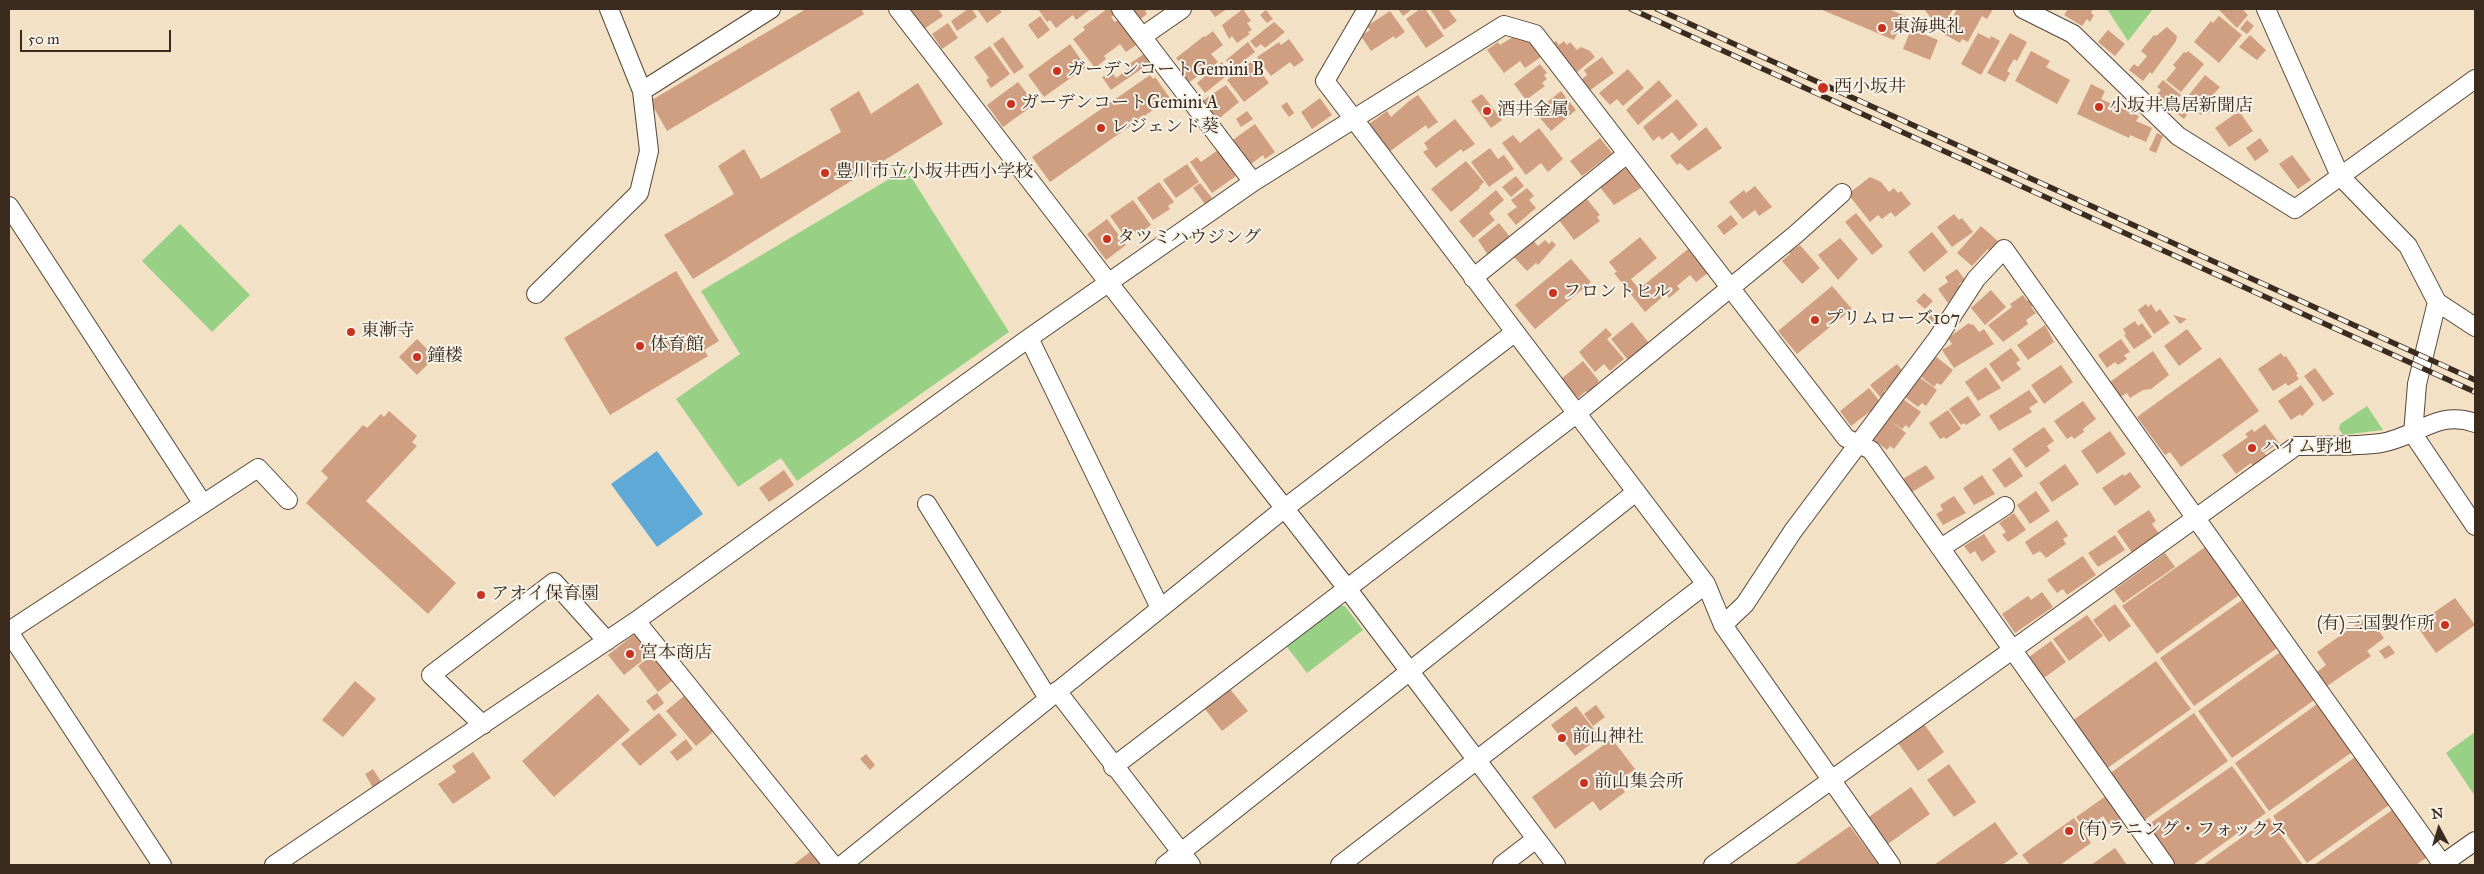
<!DOCTYPE html>
<html>
<head>
<meta charset="utf-8">
<style>
	body { margin:0 }
	#map { position:relative; width:2484px; height:874px; overflow:hidden; background:#f2e1c5; font-family:"IM FELL Great Primer",serif }
	canvas { display:block }
	.frame { position:absolute; inset:0; border:10px solid #3b2a1e; pointer-events:none }
	.north { position:absolute; left:2414px; top:804px; width:50px; height:50px; -webkit-text-stroke:4px #f7f3e8; paint-order:stroke; rotate:354deg; font-size:14px; font-weight:700; line-height:20px; text-align:center; color:#3b2a1e }
	.north::after { content:''; display:block; margin:auto; width:18px; height:22px; background:#3b2a1e; clip-path:polygon(50% 0,100% 100%,50% 72%,0 100%) }
	.scale { position:absolute; left:20px; top:30px; width:151px; height:22px; box-sizing:border-box; border:2px solid #3b2a1e; border-top:0; padding-left:6px; font-size:15px; line-height:18px; white-space:nowrap; color:#3b2a1e; -webkit-text-stroke:4px #f7f3e8; paint-order:stroke }
</style>
</head>
<body>
<div id="map">
<canvas width="2484" height="874"></canvas>
<div class="frame"></div>
<div class="north">N</div>
<div class="scale">50 m</div>
</div>
<script>
const ctx = document.querySelector('canvas').getContext('2d');
ctx.lineJoin = 'round';
function fillPath(path, color) { ctx.fillStyle = color; ctx.fill(path, 'evenodd'); }
function trace(path, color, width, dash) { ctx.strokeStyle = color; ctx.lineWidth = width; ctx.lineCap = dash ? 'butt' : 'round'; ctx.setLineDash(dash || []); ctx.stroke(path); }
function label(font, color, halo, rows, align = 'center') {
  ctx.font = font + ' "IM FELL Great Primer","Noto Serif JP",serif'; ctx.lineWidth = 4; ctx.setLineDash([]); ctx.textBaseline = 'middle'; ctx.strokeStyle = halo; ctx.fillStyle = color; for (const [text, x, y, turn = 0] of rows) {
    ctx.save(); ctx.translate(x, y); ctx.rotate((+turn || 0) * Math.PI / 180); ctx.textAlign = isNaN(turn) ? turn : align; if (halo) ctx.strokeText(text, 0, 0); ctx.fillText(text, 0, 0); ctx.restore();
  }
}
fillPath(new Path2D(`
	M2107 9H2153L2128 41Z
	M906 169 1009 332 797 481 781 458 738 487 676 399 740 354 701 291Z
	M180 224 250 295 212 332 142 261Z
	M2367 406 2383 430 2343 435 2339 429 2340 424Z
	M1333 606H1345L1363 630 1307 673 1284 643Z
	M2475 732V796L2446 753Z`), '#98d185');
fillPath(new Path2D(`
	M657 451 703 514 657 547 611 484Z`), '#5ea9d6');
fillPath(new Path2D(`
	M806 9H861L864 14 667 131 650 101Z
	M910 9H938L943 16 924 29Z
	M968 9H972L977 17 957 31 951 21Z
	M977 9H999L1002 12 987 23Z
	M1038 9H1091L1076 20 1073 15 1056 28 1050 20 1047 22Z
	M1107 9H1114L1116 13 1111 17 1115 22 1120 19 1139 43 1126 52 1120 44 1104 56 1106 59 1095 68 1073 39 1085 30 1083 27Z
	M1129 9H1148L1145 11 1147 14 1138 21Z
	M1209 9H1227L1215 17Z
	M1243 9 1251 21 1247 23 1252 30 1248 32 1250 34 1237 43 1232 36 1229 39 1222 25Z
	M1398 9H1409L1410 11 1403 16Z
	M1420 9 1422 11 1425 9 1444 36 1426 48 1406 19Z
	M1430 9H1448L1457 21 1444 30Z
	M1820 9H1889L1905 16 1894 40Z
	M1924 9H1953L1941 31Z
	M1957 9H1993L1987 19 1982 16 1968 42 1962 39 1960 43 1944 34Z
	M2068 9H2093L2091 13 2094 15 2090 22 2087 19 2082 26 2064 15Z
	M2218 9H2242L2248 15 2237 28Z
	M1266 10 1273 19 1267 23 1260 15Z
	M1390 11 1405 32 1395 39 1394 36 1371 51 1361 36 1370 30 1367 26Z
	M1040 16 1050 30 1038 39 1028 25Z
	M2219 16 2242 35 2219 63 2194 42 2211 21 2213 23Z
	M2247 20 2254 26 2247 34 2240 29Z
	M1274 22 1285 32 1265 48 1261 44 1256 48 1250 41Z
	M948 23 958 38 942 49 932 34Z
	M2167 27 2177 36 2176 41 2152 74 2150 72 2143 81 2129 70 2134 64 2138 67 2147 56 2141 51 2154 35 2156 36Z
	M1911 29 1938 40 1930 60 1903 49Z
	M2108 30 2125 44 2115 56 2098 42Z
	M1213 31 1223 45 1211 54 1218 62 1188 83 1179 71 1184 68 1176 58 1204 36 1205 37Z
	M1978 33 1990 39 1991 36 2000 41 1981 75 1961 64Z
	M2010 33 2027 42 2017 61 2014 59 2007 71 2010 73 2005 82 1987 73Z
	M1516 35 1527 38 1541 57 1525 68 1520 61 1504 73 1487 50 1498 42 1500 45Z
	M2250 35 2266 50 2257 60 2239 47Z
	M1003 37 1024 67 1014 74 993 44Z
	M1289 39 1304 60 1294 67 1290 62 1271 76 1257 57 1279 42 1281 45Z
	M1556 41 1559 45 1564 41 1567 45 1570 42 1577 50 1581 47 1590 51 1595 57 1576 73 1552 44Z
	M1248 42 1255 52 1233 69 1226 60Z
	M1070 44 1086 67 1044 97 1028 75Z
	M990 46 1010 74 991 88 986 80 989 78 974 57Z
	M2031 51 2050 61 2046 67 2070 80 2057 104 2015 81Z
	M2188 51 2204 64 2181 92 2166 80 2176 68 2173 65 2184 52 2186 53Z
	M1144 54 1150 63 1111 90 1102 77 1111 71 1116 78 1131 67 1129 64Z
	M1602 57 1614 73 1589 91 1581 80 1587 75 1584 70Z
	M1252 61 1269 83 1244 102 1227 80Z
	M1222 62 1230 73 1205 93 1197 83Z
	M1540 64 1547 73 1544 75 1547 79 1542 83 1545 86 1526 100 1514 84Z
	M1628 69 1644 88 1623 106 1617 99 1610 105 1599 93Z
	M1150 75 1153 79 1155 77 1170 98 1050 182 1032 157Z
	M2205 75 2220 87 2211 97 2217 102 2208 114 2204 111 2201 115 2192 108 2184 119 2175 112Z
	M1659 80 1672 96 1638 125 1626 110Z
	M2163 80 2181 95 2170 107 2156 95 2161 90 2157 87Z
	M1018 82 1035 104 1003 127 987 105Z
	M918 83 943 124 693 279 664 235 734 194 718 166 744 149 761 179 841 132 830 109 859 91 871 114Z
	M2091 84 2105 91 2101 99 2139 116 2136 121 2152 128 2146 142 2130 135 2129 138 2077 114Z
	M1226 85 1239 102 1216 121 1202 101Z
	M1561 91 1576 110 1551 131 1535 112Z
	M1482 94 1502 120 1491 128 1471 101Z
	M1418 95 1438 122 1428 129 1426 125 1389 152 1369 124 1387 111 1391 117 1408 102 1415 112 1408 102Z
	M1320 98 1332 115 1312 129 1301 112Z
	M1677 99 1698 125 1679 141 1672 132 1662 140 1659 136 1653 141 1643 127Z
	M1287 102 1294 113 1289 117 1281 106Z
	M1247 111 1253 119 1241 127 1236 119Z
	M2239 111 2253 131 2229 147 2215 128Z
	M1455 119 1475 144 1463 152 1461 149 1436 168 1423 152 1428 149 1424 143Z
	M1255 124 1275 152 1265 159 1263 155 1251 164 1248 160 1245 163 1230 142Z
	M1706 127 1722 148 1688 171 1680 163 1677 165 1670 156Z
	M1539 128 1563 159 1548 172 1541 163 1526 175 1502 143 1513 135 1520 143Z
	M2157 133 2163 136 2156 153 2149 150Z
	M1600 138 1612 153 1582 176 1570 161Z
	M2260 138 2269 151 2255 161 2246 148Z
	M1490 148 1498 159 1504 155 1514 169 1489 187 1471 162Z
	M1218 150 1236 176 1212 193 1190 162 1197 157 1201 162Z
	M2292 155 2311 180 2298 189 2279 164Z
	M1466 161 1484 182 1479 187 1480 188 1451 212 1431 189Z
	M1187 164 1199 182 1176 198 1163 180Z
	M1626 168 1641 188 1614 205 1599 186 1621 169 1622 171Z
	M1516 176 1524 186 1511 197 1502 187Z
	M1870 177 1881 182 1889 192 1894 188 1898 193 1901 191 1911 204 1895 217 1891 212 1882 219 1878 215 1870 222 1848 194Z
	M1159 182 1174 202 1168 206 1170 209 1153 220 1137 198Z
	M1200 183 1212 198 1205 204 1193 188Z
	M1755 186 1772 207 1759 216 1755 210 1743 219 1729 202 1744 190 1746 193Z
	M1527 188 1534 196 1529 200 1536 208 1516 225 1507 214 1517 207 1511 200Z
	M1496 190 1504 200 1489 213 1495 220 1473 238 1459 221Z
	M1587 199 1600 215 1597 217 1600 221 1574 240 1559 220Z
	M1133 200 1151 225 1137 235 1134 231 1125 237 1110 216Z
	M1856 213 1883 246 1872 255 1845 222Z
	M1954 214 1959 220 1962 218 1973 232 1952 247 1937 227Z
	M1731 215 1738 224 1724 235 1717 226Z
	M1107 219 1126 245 1106 260 1087 234Z
	M1499 223 1510 237 1488 255 1478 240Z
	M1981 226 1999 242 1990 252 1988 249 1972 266 1957 253Z
	M1932 232 1948 252 1924 272 1908 252Z
	M1640 237 1657 258 1631 279 1639 289 1688 249 1708 273 1696 282 1690 275 1677 286 1680 289 1669 298 1666 294 1645 312 1614 273 1617 272 1609 262Z
	M1840 238 1858 259 1838 280 1818 255Z
	M1532 239 1538 246 1545 240 1549 244 1552 241 1556 245 1538 265 1536 263 1527 271 1513 256Z
	M1800 245 1820 268 1802 284 1782 261 1790 254 1789 252Z
	M1571 259 1591 282 1535 329 1515 305Z
	M1957 269 1965 280 1959 284 1960 286 1948 303 1938 289 1948 282 1945 277Z
	M676 271 719 341 704 350 708 356 610 415 564 338Z
	M1832 286 1852 309 1797 354 1778 331Z
	M1991 290 2006 307 1985 325 1971 308Z
	M1924 293 1933 301 1925 309 1916 301Z
	M2023 295 2027 301 2031 298 2035 304 2031 307 2036 313 2026 320 2028 324 2003 342 1988 325 2012 307 2010 304Z
	M2146 304 2148 307 2151 304 2156 312 2160 309 2170 323 2154 334 2138 310Z
	M1933 313 1942 322 1937 327 1928 318Z
	M2173 315 2187 319 2180 324Z
	M2135 321 2138 326 2142 323 2152 337 2134 349 2124 335 2126 334 2123 329Z
	M1632 322 1649 343 1628 360 1611 339Z
	M1969 323 1971 325 1973 324 1979 332 1984 329 1994 344 1954 368 1942 350 1952 344 1948 338Z
	M2045 325 2054 342 2028 360 2017 345Z
	M1606 328 1612 335 1607 339 1624 359 1610 371 1604 364 1595 372 1579 352Z
	M2187 329 2202 349 2179 366 2164 346Z
	M417 339 435 357 417 375 399 357Z
	M2121 339 2130 352 2124 355 2127 359 2118 365 2115 362 2107 368 2098 355Z
	M2011 348 2020 360 2016 363 2021 369 2002 382 1989 364Z
	M2153 351 2169 375 2151 389 2143 390 2130 398 2127 393 2120 397 2110 382Z
	M2281 353 2284 357 2286 356 2298 374 2296 375 2299 379 2288 386 2286 383 2273 391 2258 369Z
	M1935 356 1953 370 1941 385 1937 383 1934 387 1920 376Z
	M2220 357 2259 411 2181 467 2170 452 2165 455 2137 417Z
	M1583 361 1599 381 1589 394 1586 391 1578 398 1561 379Z
	M1897 364 1905 374 1884 391 1886 394 1881 398 1870 385Z
	M2061 365 2073 382 2044 404 2031 385Z
	M1986 367 2001 388 1978 401 1965 382Z
	M2315 368 2334 394 2323 402 2304 376Z
	M1919 377 1937 390 1926 406 1922 403 1918 407 1905 397Z
	M2301 385 2314 404 2302 416 2300 414 2291 420 2278 401Z
	M1869 388 1881 403 1851 426 1840 411Z
	M2029 390 2038 402 2029 408 2032 412 1999 431 1989 416Z
	M1968 396 1981 415 1966 425 1964 423 1961 425 1949 409Z
	M1903 399 1921 412 1909 428 1906 425 1902 429 1888 419Z
	M2083 401 2096 419 2083 429 2084 432 2074 439 2072 436 2067 439 2054 421Z
	M1948 410 1961 429 1946 439 1944 437 1940 439 1929 423Z
	M389 411 417 436 412 442 417 446 366 501 456 583 428 614 306 503 328 478 321 471 363 425 367 428 381 414 384 417Z
	M1888 419 1906 433 1894 449 1890 446 1887 450 1873 439Z
	M2265 424 2279 443 2264 453 2267 456 2253 466 2251 463 2236 474 2222 455 2248 437 2245 434 2252 429 2254 432Z
	M2044 427 2054 441 2047 446 2050 451 2026 468 2012 449Z
	M2110 431 2126 454 2097 474 2081 451Z
	M2010 457 2023 476 2005 488 1992 470Z
	M2065 464 2079 484 2052 502 2039 483Z
	M1926 465 1935 478 1912 492 1903 479Z
	M784 470 794 485 769 502 759 488Z
	M2130 472 2141 487 2115 506 2102 488 2123 474 2124 476Z
	M1982 475 1995 494 1974 505 1963 488Z
	M2036 491 2050 511 2030 524 2017 505Z
	M1954 496 1966 513 1943 525 1936 514 1943 510 1940 505Z
	M2149 510 2156 521 2152 524 2161 536 2133 554 2117 531Z
	M2014 513 2026 530 2008 542 2002 535 2006 532 1999 523Z
	M2057 520 2068 536 2063 539 2066 544 2046 558 2040 551 2033 555 2025 542Z
	M1984 534 1996 552 1982 562 1975 551 1970 554 1964 546Z
	M2115 535 2125 550 2098 567 2088 553Z
	M2208 545 2242 593 2157 654 2122 606Z
	M2165 553 2175 567 2123 603 2114 590Z
	M2083 556 2096 575 2067 595 2063 589 2057 593 2047 580Z
	M2042 592 2053 607 2015 633 2002 614 2028 596 2031 600Z
	M2245 598 2280 646 2194 706 2160 658Z
	M2455 598 2475 625 2436 653 2416 625Z
	M2115 604 2131 626 2109 642 2093 620Z
	M2087 615 2103 636 2069 661 2053 639Z
	M2368 616 2384 638 2367 651 2371 656 2327 686 2317 672 2326 665 2317 652Z
	M636 633 652 653 624 675 608 655Z
	M2051 641 2066 662 2041 680 2026 659Z
	M2389 645 2395 653 2385 659 2379 651Z
	M2283 650 2317 698 2232 758 2198 711Z
	M653 654 673 680 658 692 638 666Z
	M2156 661 2191 709 2106 769 2072 721Z
	M355 681 376 699 343 737 322 720Z
	M1230 689 1248 711 1222 731 1205 709Z
	M657 693 664 703 654 711 646 701Z
	M598 694 630 730 554 797 522 761Z
	M684 696 714 731 696 746 666 711Z
	M2320 702 2355 750 2269 811 2235 763Z
	M1596 705 1605 717 1593 726 1584 714Z
	M1576 706 1600 737 1575 756 1551 725Z
	M659 713 677 735 640 766 621 744Z
	M2194 713 2228 761 2143 821 2109 774Z
	M1924 724 1944 752 1918 771 1898 743Z
	M686 739 693 749 677 761 670 752Z
	M1612 739 1635 769 1618 782 1625 792 1600 811 1593 801 1555 829 1532 797Z
	M473 752 491 778 453 804 438 784 456 772 452 766Z
	M866 754 875 765 870 770 860 759Z
	M2358 755 2392 803 2307 863 2273 816Z
	M1949 764 1976 802 1954 817 1927 780Z
	M2232 766 2266 813 2193 865H2175L2146 826Z
	M373 769 382 783 373 788 365 774Z
	M1911 787 1930 814 1885 846 1866 819Z
	M2106 796 2122 818 2110 826 2103 816 2085 829 2076 817Z
	M2395 808 2430 855 2416 865H2314Z
	M2074 818 2091 843 2060 865H2030L2022 855Z
	M2269 818 2303 865H2203Z
	M1995 822 2018 854 2002 865H1934Z
	M1850 826 1879 865H1794Z
	M2115 848 2127 865H2091Z
	M811 851 822 865H793Z`), '#d09f81');
const street = new Path2D(`
	M898 9 1108 282 1346 587 1556 865
	M1121 9 1253 182
	M1367 9 1325 81 1706 584 1723 625 1891 865
	M2023 9 2073 34 2178 136 2295 209 2475 79
	M2266 9 2340 176 2408 246 2437 302 2475 327
	M1143 36 1182 9
	M642 91 771 9
	M9 206 203 504
	M1473 278 1627 154
	M536 294 639 193 649 151 642 91 609 9
	M2437 302 2417 384 2413 434 2475 526
	M1029 338 1160 608
	M927 504 1048 698
	M1941 548 2005 506
	M636 621 833 865
	M1723 625 1745 604 1793 531 1937 339 1976 279 2004 249 2443 865
	M9 631 258 468 288 500
	M9 632 162 865
	M1057 691 1191 865
	M483 725 431 675 554 582 607 641
	M1113 767 1576 414 1795 235 1842 193
	M274 865 636 621 1029 338 1253 182 1504 25 1535 34 1846 438 1871 450 2165 865
	M842 865 1285 508 1514 333
	M1165 865 1636 492
	M1340 865 1706 584
	M1502 865 1536 839
	M1713 865 2296 446C2324 445 2354 447 2381 443 2417 437 2438 409 2475 423
	M2441 865 2475 841`);
trace(street, '#564537', 20);
trace(street, '#fff', 18);
const rail = new Path2D(`
	M1631 9 2475 392
	M1657 9 2475 380`);
trace(rail, '#3b2a1e', 5.5);
trace(rail, '#f7f3e8', 4, [11]);
for (const [x, y, r, color] of [
	[1882,28,5,"#c8321e"],
	[1057,71,5,"#c8321e"],
	[1823,88,6,"#c8321e"],
	[1011,104,5,"#c8321e"],
	[2099,107,5,"#c8321e"],
	[1487,111,5,"#c8321e"],
	[1101,128,5,"#c8321e"],
	[825,173,5,"#c8321e"],
	[1107,239,5,"#c8321e"],
	[1553,293,5,"#c8321e"],
	[1815,320,5,"#c8321e"],
	[351,332,5,"#c8321e"],
	[640,346,5,"#c8321e"],
	[417,357,5,"#c8321e"],
	[2252,448,5,"#c8321e"],
	[481,595,5,"#c8321e"],
	[2445,625,5,"#c8321e"],
	[630,654,5,"#c8321e"],
	[1562,738,5,"#c8321e"],
	[1584,783,5,"#c8321e"],
	[2069,831,5,"#c8321e"]
]) { const dot = new Path2D(); dot.arc(x, y, r, 0, 2 * Math.PI); ctx.fillStyle = color; ctx.fill(dot); trace(dot, '#f7f3e8', 2); }
label('18px', '#3b2a1e', '#f7f3e8', [
	["東海典礼",1892,28],
	["ガーデンコートGemini B",1067,71],
	["西小坂井",1834,88],
	["ガーデンコートGemini A",1021,104],
	["小坂井鳥居新聞店",2109,107],
	["酒井金属",1497,111],
	["レジェンド葵",1111,128],
	["豊川市立小坂井西小学校",835,173],
	["タツミハウジング",1117,239],
	["フロントヒル",1563,293],
	["プリムローズ107",1825,320],
	["東漸寺",361,332],
	["体育館",650,346],
	["鐘楼",427,357],
	["ハイム野地",2262,448],
	["アオイ保育園",491,595],
	["(有)三国製作所",2435,625,"right"],
	["宮本商店",640,654],
	["前山神社",1572,738],
	["前山集会所",1594,783],
	["(有)ラニング・フォックス",2079,831]
], 'left');
</script>
</body>
</html>
